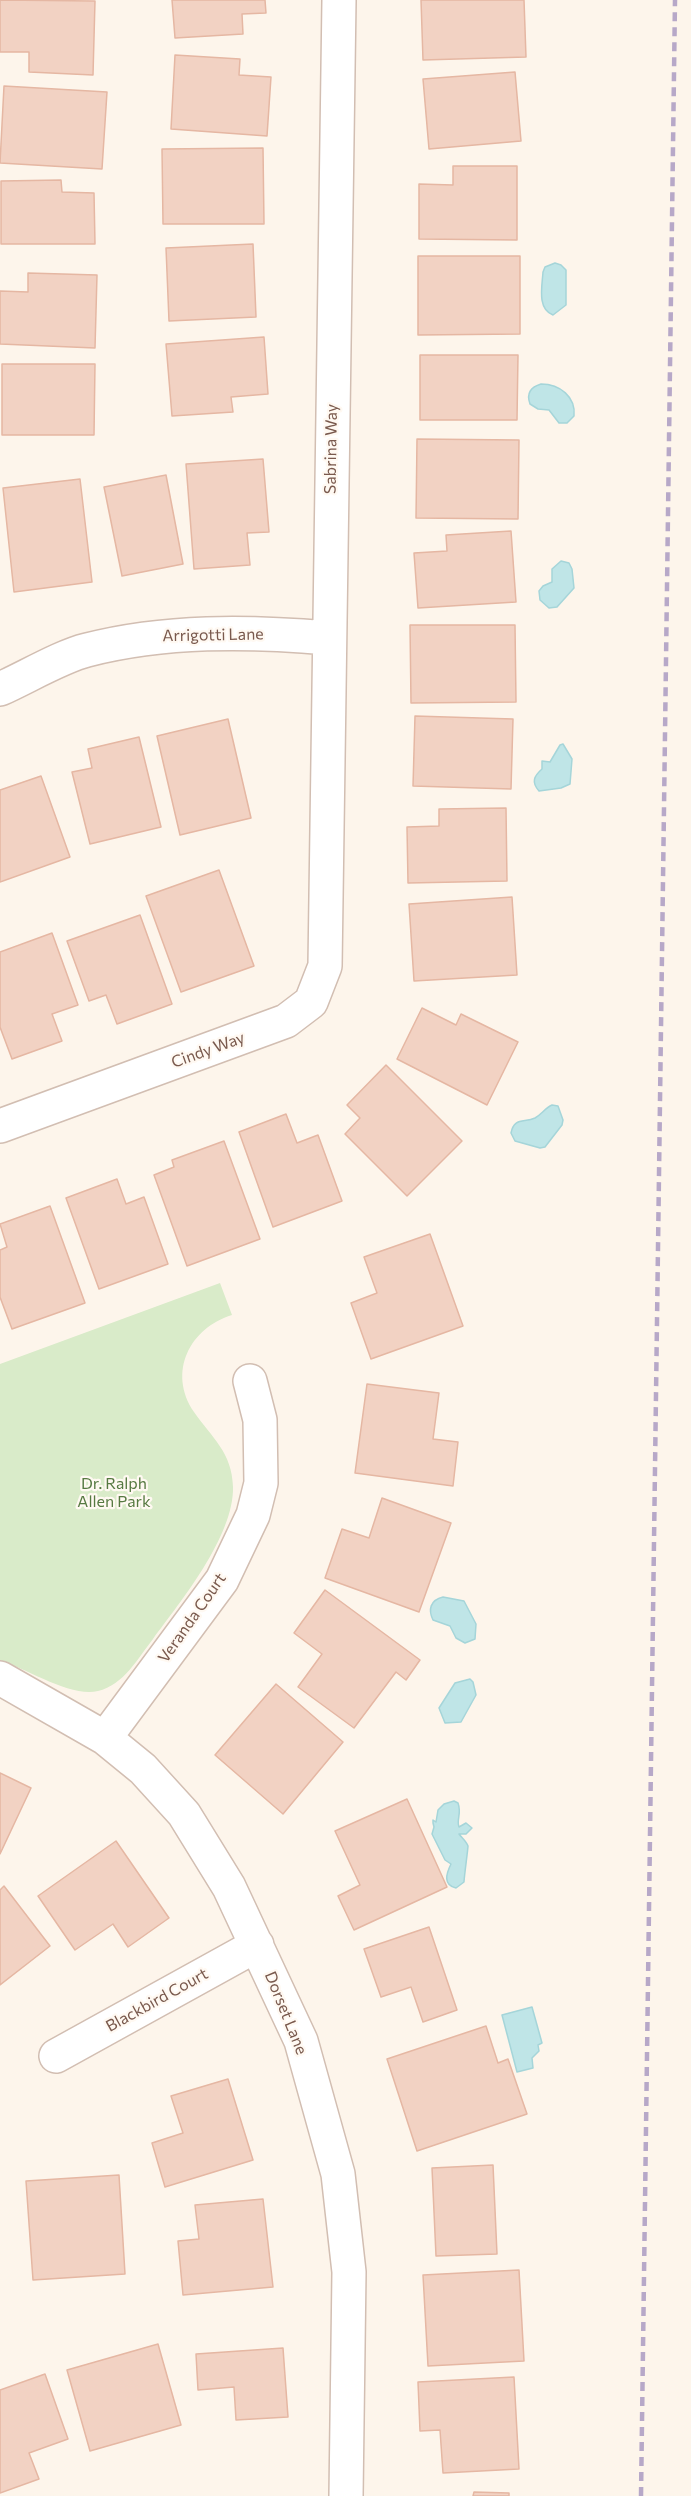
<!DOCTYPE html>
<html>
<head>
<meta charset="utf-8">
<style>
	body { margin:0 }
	canvas { display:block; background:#fdf5eb }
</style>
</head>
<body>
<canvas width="691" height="2496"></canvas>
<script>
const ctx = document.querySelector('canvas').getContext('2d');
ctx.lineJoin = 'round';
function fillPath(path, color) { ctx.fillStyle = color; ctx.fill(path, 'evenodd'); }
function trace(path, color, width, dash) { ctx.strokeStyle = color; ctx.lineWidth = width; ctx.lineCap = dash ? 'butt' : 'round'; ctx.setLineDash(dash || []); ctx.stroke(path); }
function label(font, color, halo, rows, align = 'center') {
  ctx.font = font + ' Commissioner,sans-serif'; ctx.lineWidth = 4.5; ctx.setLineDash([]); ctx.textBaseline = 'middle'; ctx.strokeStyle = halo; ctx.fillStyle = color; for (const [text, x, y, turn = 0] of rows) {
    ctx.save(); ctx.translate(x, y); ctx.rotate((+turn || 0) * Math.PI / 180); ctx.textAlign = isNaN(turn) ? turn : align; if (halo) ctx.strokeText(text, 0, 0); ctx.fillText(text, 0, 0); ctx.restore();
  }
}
fillPath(new Path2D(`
	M220 1283 232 1315C190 1328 167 1372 194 1412 212 1438 232 1452 233 1487 234 1536 181 1601 153 1639 138 1658 124 1685 98 1691 72 1698 27 1669 0 1660V1364Z`), '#d9ebc9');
const water = new Path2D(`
	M555 263 561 265 566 270V305L553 315C537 309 542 287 543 272L545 267Z
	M541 384C560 384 576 397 574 416L567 423H559L549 410 538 409 530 404C526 393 531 387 541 384Z
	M561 561 569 563 572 569 574 588 557 607 549 608 540 600 539 591 543 586 552 582V569Z
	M563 744 572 759 570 784 561 788 539 791C531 782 534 776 542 769V761L550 762 560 745Z
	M552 1105 558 1106 563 1120 562 1125 545 1147 540 1148 515 1141 511 1133C514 1117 524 1123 535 1118 542 1114 545 1108 552 1105Z
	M443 1597 464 1601 476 1624 475 1639 465 1643 456 1638 450 1626 433 1620C428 1610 430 1600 443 1597Z
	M470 1679 473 1682 476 1695 461 1722 445 1723 439 1708 455 1683Z
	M454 1801 458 1803C462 1814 456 1820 459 1827L466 1823 472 1828 466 1834H459C462 1838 466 1841 468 1846 468 1849 464 1878 464 1882L456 1888C443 1885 446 1874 451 1864L445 1860 432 1834 434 1827 433 1823V1820L436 1822 438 1810 444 1804Z
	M532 2007 542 2043 538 2045 539 2051 532 2058 533 2068 517 2072 502 2015Z`);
fillPath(water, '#bfe5e7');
trace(water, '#a5d5d9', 1.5);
const building = new Path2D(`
	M0 0 95 1 93 75 29 72V52H0Z
	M172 0H265L266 13 242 14 243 34 175 38Z
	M421 0H524L526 57 423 60Z
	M175 55 240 59 239 75 271 77 267 136 171 129Z
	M515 72 521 141 429 149 423 79Z
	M4 86 107 92 102 169 0 163Z
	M263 148 264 224H163L162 149Z
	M453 166H517V240L419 239V184L453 185Z
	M61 180 62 192 94 193 95 244H1V181Z
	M253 244 256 317 169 321 166 248Z
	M418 256H520V334L418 335Z
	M28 273 97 275 95 348 0 344V291L28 292Z
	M264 337 268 394 231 397 233 412 172 416 166 344Z
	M420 355H518L517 420H420Z
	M2 364H95L94 435H2Z
	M417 439 519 440 518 519 416 518Z
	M263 459 269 532 247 533 250 565 194 569 186 464Z
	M166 475 183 564 122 576 104 487Z
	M80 479 92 582 14 592 3 488Z
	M511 531 516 602 418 608 414 553 447 551 446 535Z
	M410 625H515L516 702 411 703Z
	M415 716 513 719 511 789 413 786Z
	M228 719 251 818 180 835 157 736Z
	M139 737 161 827 90 844 72 772 92 768 88 749Z
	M41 776 70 857 0 882V790Z
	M506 808 507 881 408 883 407 827 439 826V809Z
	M219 870 254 966 181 992 146 896Z
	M512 897 517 975 414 981 409 904Z
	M140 915 172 1004 117 1024 106 995 89 1001 67 941Z
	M52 933 78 1005 52 1014 62 1041 12 1059 0 1027V952Z
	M422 1008 456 1025 461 1014 518 1042 487 1105 397 1059Z
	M386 1065 462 1141 407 1196 345 1134 360 1118 347 1105Z
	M286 1114 297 1143 318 1135 342 1201 273 1227 239 1132Z
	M224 1141 260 1239 187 1266 154 1175 174 1167 172 1160Z
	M117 1179 126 1204 144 1197 168 1264 99 1289 66 1198Z
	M50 1206 85 1303 12 1329 0 1297V1250L7 1247 0 1224Z
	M430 1234 463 1326 371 1359 351 1303 377 1293 364 1257Z
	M367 1384 439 1393 433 1439 458 1442 453 1486 355 1473Z
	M382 1498 451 1523 419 1612 325 1578 342 1529 369 1538Z
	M325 1590 420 1660 406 1680 396 1672 354 1728 298 1687 322 1654 294 1633Z
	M276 1684 343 1742 283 1814 215 1755Z
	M0 1773 31 1788 0 1854Z
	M407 1799 447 1887 354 1930 338 1896 360 1885 335 1831Z
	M116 1841 169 1918 128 1947 113 1924 75 1950 38 1896Z
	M4 1886 50 1946 0 1985V1890Z
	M429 1927 457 2010 423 2022 411 1987 381 1997 364 1949Z
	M486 2026 498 2063 508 2059 527 2114 417 2151 387 2059Z
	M228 2079 253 2160 165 2187 152 2143 183 2133 171 2096Z
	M493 2165 497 2254 436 2256 432 2168Z
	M119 2175 125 2274 33 2280 26 2181Z
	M263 2199 273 2287 183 2295 178 2241 199 2239 195 2205Z
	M519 2270 524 2361 428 2366 423 2275Z
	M158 2344 181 2425 90 2451 67 2370Z
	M283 2348 288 2417 236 2420 234 2387 198 2390 196 2354Z
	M45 2374 68 2439 29 2453 39 2479 0 2493V2390Z
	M514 2377 519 2469 443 2473 440 2430 420 2431 418 2382Z
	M474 2492 509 2493V2496H473Z`);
fillPath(building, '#f2d2c3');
trace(building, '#e5b7a3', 1.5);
const street = new Path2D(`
	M0 689C25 678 62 656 87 650 165 630 248 631 328 638
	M0 1126 286 1021 311 1002 325 966 339 0
	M0 1678 105 1738 143 1769 184 1814 229 1887 301 2041 338 2174 349 2272 346 2496
	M105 1738 222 1580 253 1515 261 1483 260 1420 250 1381
	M56 2056 257 1945`);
trace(street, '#d2beb2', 36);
trace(street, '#fff', 33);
trace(new Path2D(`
	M641 2496 675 0`), '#b7a8c8', 4.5, [9, 6]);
label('16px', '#79594d', '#fff9f2', [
	["Sabrina Way",331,449,-89],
	["Arrigotti Lane",213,635,-1],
	["Cindy Way",208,1050,-20],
	["Veranda Court",192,1618,-55],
	["Blackbird Court",157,2000,-29],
	["Dorset Lane",286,2013,68]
]);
label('16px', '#567941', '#fff9f2', [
	["Dr. Ralph",114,1484],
	["Allen Park",114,1502]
]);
</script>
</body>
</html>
